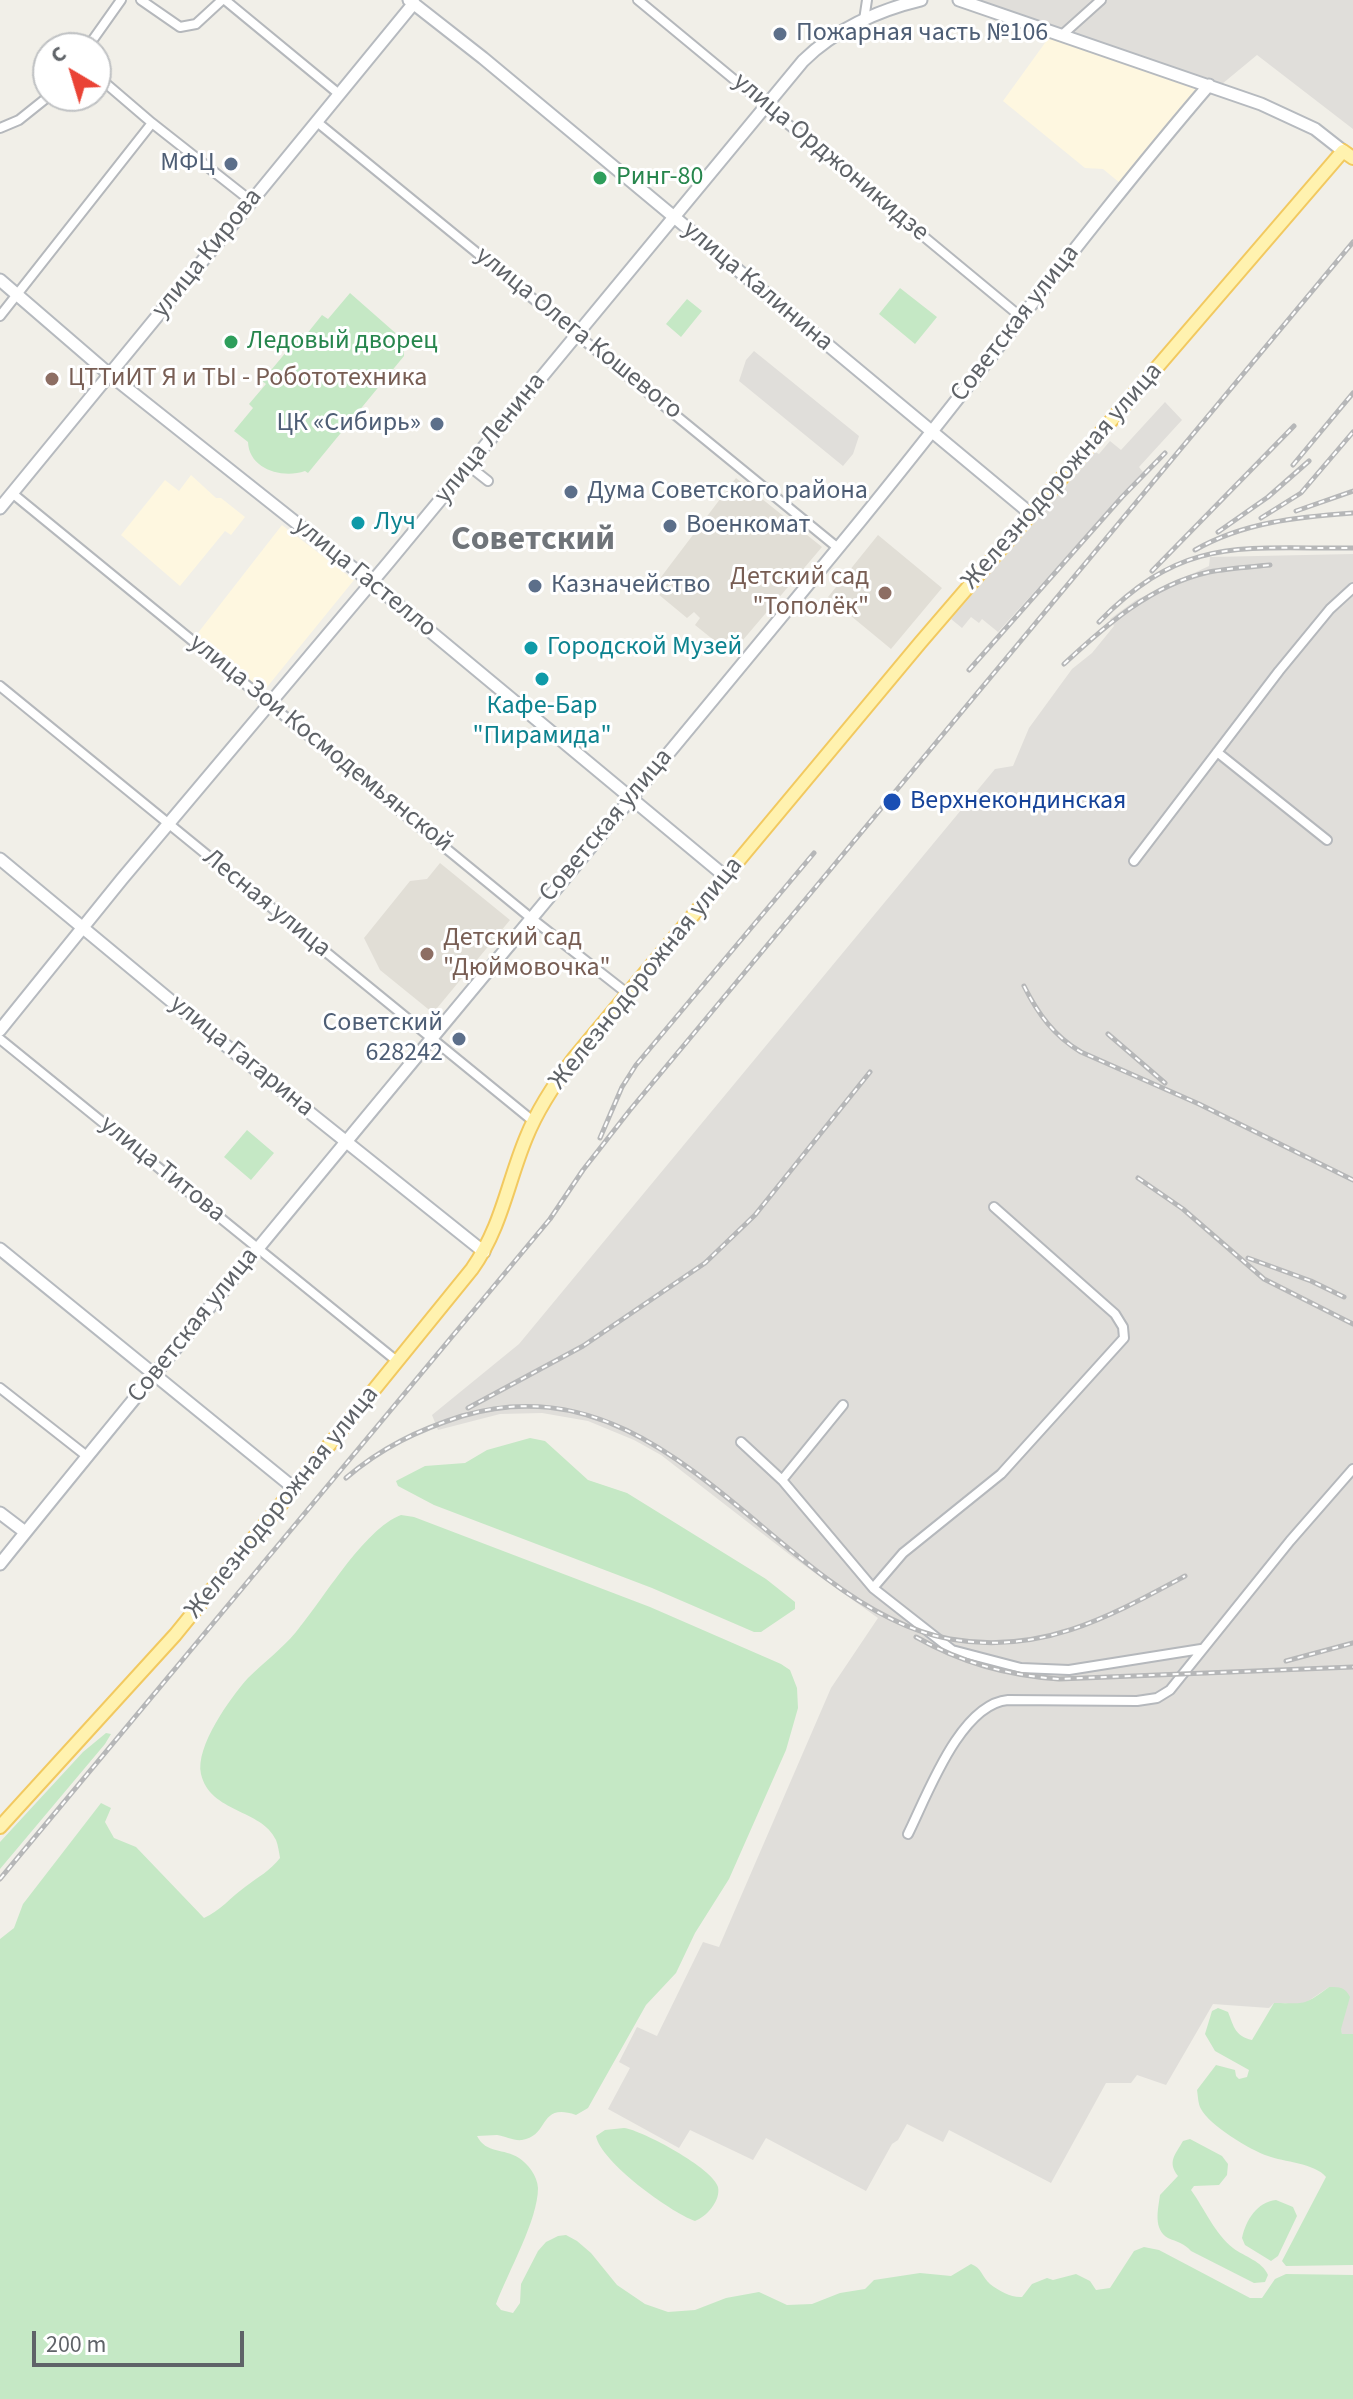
<!DOCTYPE html>
<html>
<head>
<meta charset="utf-8">
<style>
	body { margin:0 }
	#map { position:relative; width:1353px; height:2399px; overflow:hidden; background:#f1efe8; font-family:"Source Sans 3",sans-serif }
	canvas { display:block }
	.north { position:absolute; left:32px; top:32px; width:80px; height:80px; box-sizing:border-box; background:#fff; border:2px solid #bfc1c3; border-radius:50%; rotate:322deg; font-size:22px; font-weight:700; line-height:32px; text-align:center; color:#5f6368 }
	.north::after { content:''; display:block; margin:auto; width:28px; height:36px; background:#ea4335; clip-path:polygon(50% 0,100% 100%,50% 72%,0 100%) }
	.scale { position:absolute; left:32px; top:2331px; width:212px; height:36px; box-sizing:border-box; border:4px solid #5f6368; border-top:0; padding-left:10px; font-size:24px; line-height:28px; white-space:nowrap; color:#5f6368; -webkit-text-stroke:6px #fff; paint-order:stroke }
</style>
</head>
<body>
<div id="map">
<canvas width="1353" height="2399"></canvas>
<div class="north">С</div>
<div class="scale">200 m</div>
</div>
<script>
const ctx = document.querySelector('canvas').getContext('2d');
ctx.lineJoin = 'round';
function fillPath(path, color) { ctx.fillStyle = color; ctx.fill(path, 'evenodd'); }
function trace(path, color, width, dash) { ctx.strokeStyle = color; ctx.lineWidth = width; ctx.lineCap = dash ? 'butt' : 'round'; ctx.setLineDash(dash || []); ctx.stroke(path); }
function label(font, color, halo, rows, align = 'center') {
  ctx.font = font + ' "Source Sans 3",sans-serif'; ctx.lineWidth = 6; ctx.setLineDash([]); ctx.textBaseline = 'middle'; ctx.strokeStyle = halo; ctx.fillStyle = color; for (const [text, x, y, turn = 0] of rows) {
    ctx.save(); ctx.translate(x, y); ctx.rotate((+turn || 0) * Math.PI / 180); ctx.textAlign = isNaN(turn) ? turn : align; if (halo) ctx.strokeText(text, 0, 0); ctx.fillText(text, 0, 0); ctx.restore();
  }
}
fillPath(new Path2D(`
	M1050 36 1202 86 1120 183 1103 169 1085 168 1003 101Z
	M191 475 216 498H221L245 517 231 535 225 531 180 586 121 535 165 480 179 491Z
	M282 525 354 580 263 692 194 638Z`), '#fef7e0');
fillPath(new Path2D(`
	M979 0H1353V129L1257 55 1222 84Z
	M754 351 859 436 853 454 843 466 739 381 746 360Z
	M1165 402 1182 420 1139 467 1143 472 998 632 982 619 979 623 971 617 962 628 951 619 1039 517 1037 515 1041 511 1043 512 1095 452 1099 454 1110 441 1121 450Z
	M1353 554V2034H1342L1329 1987 1304 2004 1297 2006 1285 2003H1274L1269 2008 1213 2004 1166 2085 1137 2075 1131 2083H1106L1051 2183 949 2130 943 2142 907 2124 898 2140 892 2144 866 2191 766 2138 753 2160 690 2130 679 2148 608 2109 630 2068 619 2062 637 2027 657 2036 703 1942 719 1947 831 1688 878 1618 794 1558 661 1455 634 1440 588 1421 542 1413 500 1414 438 1430 432 1415 519 1344 995 769 1013 766 1029 728 1072 669 1092 653 1114 626 1110 619 1136 600 1209 566 1210 557Z`), '#e0deda');
fillPath(new Path2D(`
	M736 478 822 547 731 654 695 625 700 618 694 612 687 618 652 589Z
	M878 535 942 588 891 649 828 597Z
	M440 863 510 920 433 1013 380 970 364 938 410 881 427 879Z`), '#e1ded6');
fillPath(new Path2D(`
	M900 288 937 317 915 344 879 314Z
	M350 293 400 337 404 345V356L308 473 305 471C282 479 249 469 248 442L234 431 253 408 249 404 266 384 262 381 302 333 306 335 322 315 328 319Z
	M687 299 702 311 681 337 666 324Z
	M247 1130 274 1153 251 1180 224 1157Z
	M530 1438 545 1441 588 1480 627 1493 766 1579 795 1602V1609L761 1632H754L652 1588 434 1505 398 1486 396 1481 425 1466 465 1463 487 1450Z
	M401 1515 414 1517 650 1607 781 1664 790 1670 797 1688 798 1708 786 1750 729 1879 695 1933 676 1973 646 2005 588 2108 576 2115C538 2102 550 2136 522 2140 514 2141 505 2136 497 2135 490 2135 483 2136 477 2136 486 2154 504 2148 519 2158 528 2164 537 2175 538 2188 538 2220 508 2272 496 2304L501 2310 513 2313 520 2303 521 2284 538 2251 546 2242 558 2236 566 2235 577 2241 591 2253 617 2285 645 2304 668 2312 695 2310 726 2298 759 2292 787 2305 812 2304 840 2293 865 2289 874 2280 920 2273 951 2276 971 2264C982 2268 982 2277 990 2284 999 2291 1012 2298 1022 2297L1032 2284 1047 2278 1053 2280 1076 2274 1090 2281 1096 2290 1110 2288 1134 2251 1144 2247 1159 2250 1250 2298H1262L1275 2279 1286 2274 1353 2275V2399H0V1939L14 1928 23 1904 101 1803 111 1808 105 1822 114 1838 136 1847 204 1918C220 1911 231 1897 245 1887 258 1877 270 1871 280 1858 279 1852 278 1845 276 1840 262 1809 210 1813 201 1774 195 1747 230 1698 248 1678 264 1662 282 1649 296 1632 323 1600 364 1529 401 1515Z
	M106 1733 111 1734 105 1744 0 1869V1842L83 1752Z
	M1329 1987C1340 1987 1345 1987 1350 1997L1341 2029 1342 2034H1353V2265L1286 2266 1282 2261 1326 2177C1315 2163 1283 2162 1268 2156 1250 2150 1209 2125 1201 2109 1198 2104 1198 2096 1197 2090L1216 2065 1235 2070 1236 2076 1239 2079 1247 2077 1249 2070 1215 2051 1205 2034 1212 2011 1218 2008 1228 2012C1234 2027 1235 2036 1252 2040L1274 2003C1304 2003 1303 2007 1329 1987Z
	M624 2128C642 2130 714 2169 718 2187 721 2201 706 2217 695 2221 670 2212 601 2162 596 2136L605 2130Z
	M1190 2139 1222 2156 1228 2164 1227 2175 1219 2185 1194 2186 1191 2190C1204 2208 1215 2234 1233 2248 1245 2257 1262 2261 1268 2275L1265 2282 1254 2283 1191 2251C1184 2243 1177 2242 1168 2238 1153 2229 1158 2210 1160 2195L1178 2176C1167 2162 1175 2155 1183 2141Z
	M1276 2200 1293 2207 1297 2216 1278 2256 1271 2261 1245 2245 1242 2238C1246 2220 1257 2202 1276 2200Z`), '#c5e8c5');
const street = new Path2D(`
	M141 0 180 27 196 24 222 0
	M225 0 339 94
	M638 0 1021 317
	M864 20 867 0
	M1062 35 1101 0
	M87 48 121 0
	M96 75 152 123 251 201
	M317 122 838 548
	M0 128 19 120 49 96
	M0 316 152 123
	M469 466 488 481
	M12 493 531 918 628 994
	M0 686 533 1121
	M1217 752 1327 840
	M1134 861 1279 671 1330 609 1353 588
	M0 1039 398 1362
	M0 1388 88 1457
	M741 1442 782 1480 873 1588 952 1650 1021 1668 1069 1670 1201 1649
	M782 1480 843 1405
	M873 1588 903 1553 1001 1474 1124 1338 1123 1327 1115 1314 994 1207
	M908 1834C927 1796 960 1704 1008 1700L1137 1701 1157 1698 1170 1690 1290 1541 1353 1469`);
const secondary = new Path2D(`
	M409 0 483 58 1031 514
	M959 0 1261 104 1315 129 1343 151
	M0 280 109 374 372 583 726 877
	M0 508 414 3
	M0 859 194 1020 484 1252
	M0 1030 122 879 388 563 803 61C834 30 879 10 921 0
	M0 1249 295 1489
	M0 1513 25 1532
	M0 1564C283 1213 575 869 861 520 979 376 1088 226 1209 85`);
const primary = new Path2D(`
	M0 1827 175 1635 472 1269C502 1226 507 1184 526 1138 538 1108 555 1083 574 1058L920 643 1343 151 1353 158`);
trace(street, '#b5b8bc', 12);
trace(secondary, '#b6babf', 15);
trace(primary, '#f2c960', 16);
trace(street, '#fff', 8);
trace(secondary, '#fff', 11);
trace(primary, '#fff2af', 12);
const rail = new Path2D(`
	M1293 465 1353 393
	M1296 511 1353 491
	M1261 518 1301 493 1353 432
	M1218 532 1268 497 1309 461
	M1195 550C1244 522 1298 517 1353 513
	M1152 571 1294 426
	M1099 622C1184 535 1241 549 1353 548
	M1064 664C1106 625 1151 585 1209 572 1229 568 1250 567 1270 565
	M969 670 1122 497 1165 453
	M1024 986C1038 1014 1054 1036 1081 1052L1199 1104 1353 1180
	M1108 1034 1165 1083
	M600 1138 622 1087 636 1065 814 853
	M1138 1178 1183 1209 1264 1279 1353 1324
	M1248 1258 1311 1281 1344 1297
	M468 1408 583 1346 705 1263 755 1215 870 1072
	M346 1478C381 1448 418 1430 462 1416 616 1370 716 1496 826 1578 862 1605 905 1631 950 1639 1041 1655 1109 1617 1185 1576
	M916 1637C962 1663 1006 1675 1059 1679L1353 1667
	M1286 1661 1353 1643
	M0 1879 550 1219 583 1170 630 1110 1353 242`);
trace(rail, '#b6b7b8', 5);
trace(rail, '#fff', 2, [6]);
for (const [x, y, r, color] of [
	[780,34,8,"#5c6f8a"],
	[231,164,8,"#5c6f8a"],
	[600,178,8,"#2e9e5b"],
	[231,342,8,"#2e9e5b"],
	[52,379,8,"#8d6e63"],
	[437,424,8,"#5c6f8a"],
	[571,492,8,"#5c6f8a"],
	[358,523,8,"#0f9aa8"],
	[670,526,8,"#5c6f8a"],
	[535,586,8,"#5c6f8a"],
	[885,593,8,"#8d6e63"],
	[531,648,8,"#0f9aa8"],
	[542,679,8,"#0f9aa8"],
	[892,802,10,"#1a4fb4"],
	[427,954,8,"#8d6e63"],
	[459,1039,8,"#5c6f8a"]
]) { const dot = new Path2D(); dot.arc(x, y, r, 0, 2 * Math.PI); ctx.fillStyle = color; ctx.fill(dot); trace(dot, '#fff', 3); }
label('26px', '#4e5e75', '#fff', [
	["Пожарная часть №106",796,34],
	["МФЦ",215,164,"right"],
	["ЦК «Сибирь»",421,424,"right"],
	["Дума Советского района",587,492],
	["Военкомат",686,526],
	["Казначейство",551,586],
	["Советский",443,1024,"right"],
	["628242",443,1054,"right"]
], 'left');
label('26px', '#5f6368', '#fff', [
	["улица Орджоникидзе",830,158,40],
	["улица Кирова",208,254,-51],
	["улица Калинина",757,287,40],
	["Советская улица",1016,324,-52],
	["улица Олега Кошевого",578,334,39],
	["улица Ленина",491,439,-51],
	["Железнодорожная улица",1063,477,-49],
	["улица Гастелло",364,578,39],
	["улица Зои Космодемьянской",320,744,39],
	["Советская улица",607,826,-50],
	["Лесная улица",266,904,39],
	["Железнодорожная улица",647,974,-51],
	["улица Гагарина",241,1057,39],
	["улица Титова",162,1170,39],
	["Советская улица",194,1326,-51],
	["Железнодорожная улица",283,1503,-51]
]);
label('26px', '#27864d', '#fff', [
	["Ринг-80",616,178],
	["Ледовый дворец",247,342]
], 'left');
label('26px', '#785e54', '#fff', [
	["ЦТТиИТ Я и ТЫ - Робототехника",68,379],
	["Детский сад",869,578,"right"],
	["\"Тополёк\"",869,608,"right"],
	["Детский сад",443,939],
	["\"Дюймовочка\"",443,969]
], 'left');
label('26px', '#0d838f', '#fff', [
	["Луч",374,523],
	["Городской Музей",547,648],
	["Кафе-Бар",542,707,"center"],
	["\"Пирамида\"",542,737,"center"]
], 'left');
label('26px', '#164399', '#fff', [
	["Верхнекондинская",910,802]
], 'left');
label('bold 34px', '#70757a', '#fff', [
	["Советский",533,542]
]);
</script>
</body>
</html>
